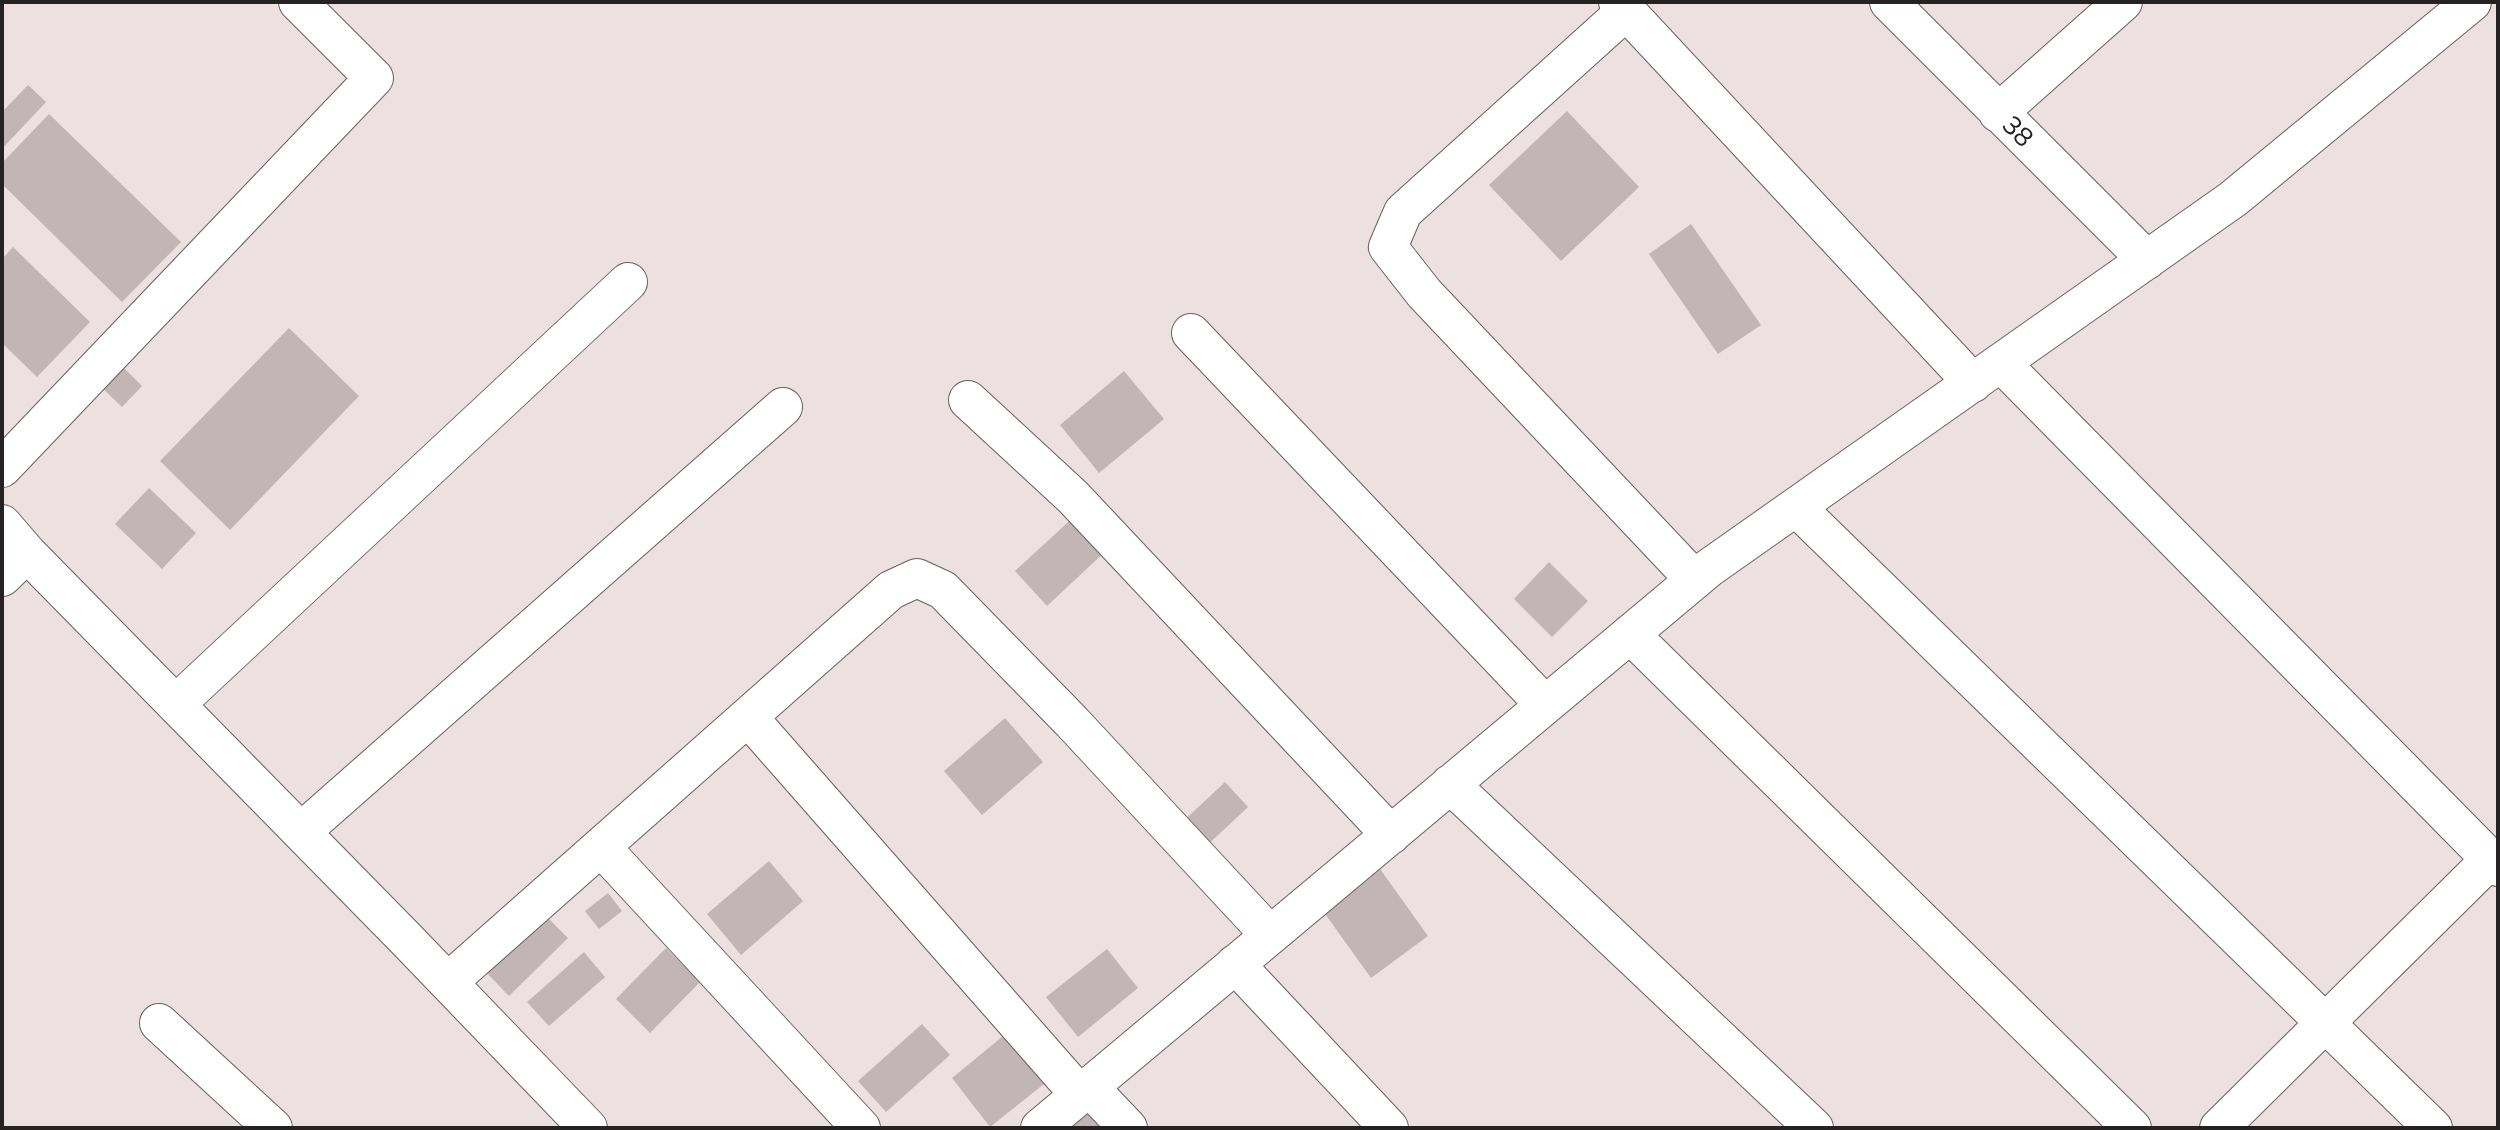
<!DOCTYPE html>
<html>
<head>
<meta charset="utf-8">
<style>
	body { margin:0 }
	#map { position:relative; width:2500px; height:1130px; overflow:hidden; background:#ece0e0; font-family:Mulish,sans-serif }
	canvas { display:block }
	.frame { position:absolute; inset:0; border:4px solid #262122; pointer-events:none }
</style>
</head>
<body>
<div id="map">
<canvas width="2500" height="1130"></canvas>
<div class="frame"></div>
</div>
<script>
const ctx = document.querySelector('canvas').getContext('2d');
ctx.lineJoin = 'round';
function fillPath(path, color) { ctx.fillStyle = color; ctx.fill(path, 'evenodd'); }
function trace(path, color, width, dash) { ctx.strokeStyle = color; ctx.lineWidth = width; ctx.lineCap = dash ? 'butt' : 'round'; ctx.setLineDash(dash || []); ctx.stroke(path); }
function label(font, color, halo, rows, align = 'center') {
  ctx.font = font + ' Mulish,sans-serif'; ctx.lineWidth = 6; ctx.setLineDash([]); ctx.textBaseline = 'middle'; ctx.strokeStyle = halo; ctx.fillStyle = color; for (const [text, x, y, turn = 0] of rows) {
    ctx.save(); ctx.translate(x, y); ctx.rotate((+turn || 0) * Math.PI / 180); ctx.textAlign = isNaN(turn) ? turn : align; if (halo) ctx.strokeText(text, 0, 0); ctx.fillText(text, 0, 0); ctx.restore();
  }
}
fillPath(new Path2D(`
	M28 85 46 102 2 149V112Z
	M1567 111 1639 187 1561 261 1489 185Z
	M49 114 181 242 122 302 2 184V163Z
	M1691 224 1761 325 1718 354 1649 254Z
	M13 247 90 322 37 377 2 343V259Z
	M289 328 359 396 230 530 160 461Z
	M117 361 142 386 122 407 96 382Z
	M1124 371 1164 419 1099 473 1060 425Z
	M149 488 196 533 162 569 115 524Z
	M1078 513 1109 548 1047 606 1015 571Z
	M1549 562 1588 601 1552 637 1514 599Z
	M1005 718 1043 762 982 815 944 771Z
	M1225 782 1248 807 1200 852 1177 827Z
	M769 861 803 901 741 955 707 914Z
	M1380 869 1428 936 1371 978 1323 911Z
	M608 893 622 911 599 929 585 911Z
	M539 909 568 938 509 996 481 967Z
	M666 948 700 982 650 1033 616 999Z
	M1107 949 1138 988 1078 1037 1046 997Z
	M584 952 605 977 549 1026 527 1002Z
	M922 1024 950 1055 886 1112 858 1081Z
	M1014 1027 1054 1076 990 1127 952 1078Z
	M1092 1106 1111 1128H1066Z`), '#c1b5b5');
const minor = new Path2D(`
	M1618 2 1973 383
	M1889 2 2147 260
	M1626 11 1403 212 1388 247 1424 293 1695 580
	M1998 113 2123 2
	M1191 333 1545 705
	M2001 363 2498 867
	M968 400 1073 497 1391 835
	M2 468 374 78 298 2
	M1796 507 2433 1128
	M2 524 27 553 407 940 588 1128
	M2 577 27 553
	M1630 634 2132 1128
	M176 704 628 282
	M748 717 1080 1095
	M1450 784 1814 1128
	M301 832 783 407
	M601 847 861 1128
	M1235 964 1389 1128
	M448 982 891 590 917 578 943 590 1072 722 1270 935
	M159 1023 273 1128
	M1089 1087 1128 1128
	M1040 1128 1709 568 2233 199 2472 2
	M2219 1128 2490 860`);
trace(minor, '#6a5f5f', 40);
trace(minor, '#fff', 38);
label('26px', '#262122', '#fff', [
	["38",2017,132,45]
]);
</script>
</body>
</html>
